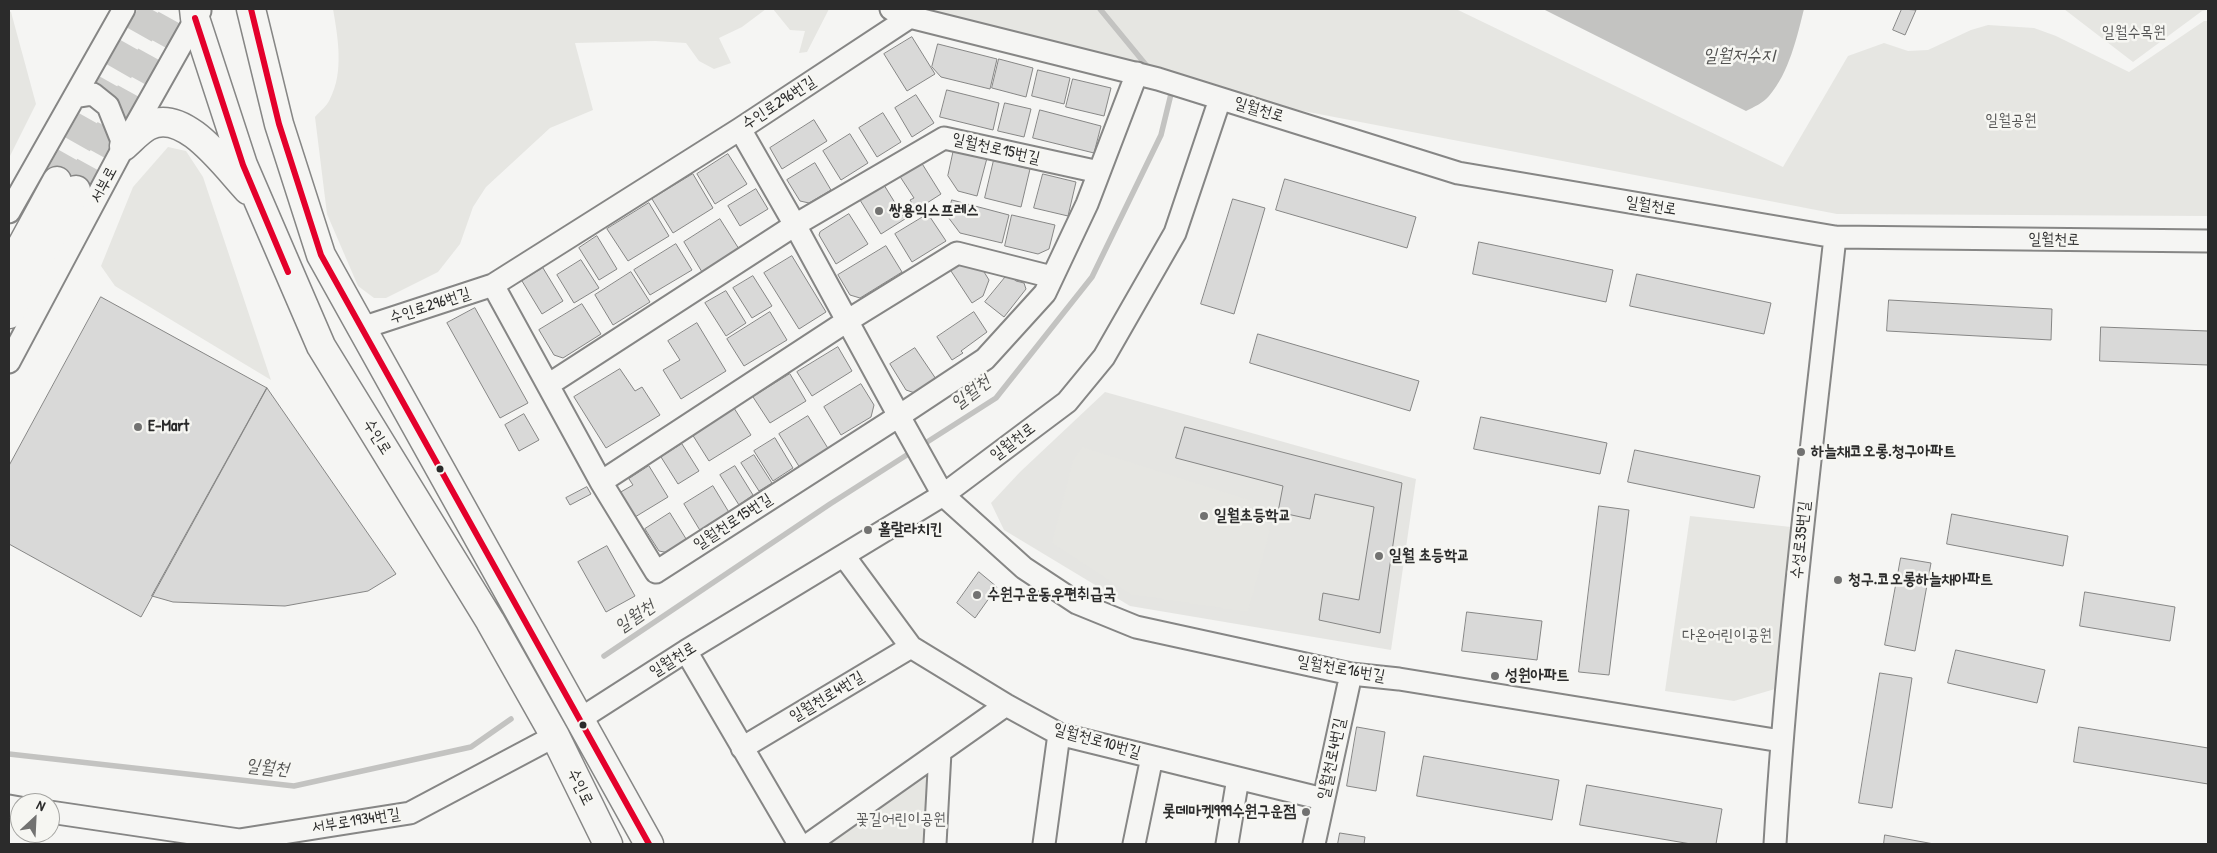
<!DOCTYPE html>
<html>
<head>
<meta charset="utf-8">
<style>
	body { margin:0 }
	#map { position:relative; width:2217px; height:853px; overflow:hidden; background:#f5f5f3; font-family:"Patrick Hand",sans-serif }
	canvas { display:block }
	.frame { position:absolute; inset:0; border:10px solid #2b2b2b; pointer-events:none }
	.north { position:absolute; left:10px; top:793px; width:50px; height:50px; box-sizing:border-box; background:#f6f6f2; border:1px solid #a5a5a2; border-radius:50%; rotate:25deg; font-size:14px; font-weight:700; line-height:20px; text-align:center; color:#2b2b2b }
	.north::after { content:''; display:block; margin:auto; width:18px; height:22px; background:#727271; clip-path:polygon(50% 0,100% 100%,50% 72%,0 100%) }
</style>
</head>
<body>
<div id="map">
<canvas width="2217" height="853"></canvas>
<div class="frame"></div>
<div class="north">N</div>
</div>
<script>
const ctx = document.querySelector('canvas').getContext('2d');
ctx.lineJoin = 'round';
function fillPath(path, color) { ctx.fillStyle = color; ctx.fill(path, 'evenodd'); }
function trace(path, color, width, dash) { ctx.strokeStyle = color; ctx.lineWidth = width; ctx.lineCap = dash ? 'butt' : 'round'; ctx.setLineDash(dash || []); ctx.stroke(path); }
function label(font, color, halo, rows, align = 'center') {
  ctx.font = font + ' "Patrick Hand","Poor Story",sans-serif'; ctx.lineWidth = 5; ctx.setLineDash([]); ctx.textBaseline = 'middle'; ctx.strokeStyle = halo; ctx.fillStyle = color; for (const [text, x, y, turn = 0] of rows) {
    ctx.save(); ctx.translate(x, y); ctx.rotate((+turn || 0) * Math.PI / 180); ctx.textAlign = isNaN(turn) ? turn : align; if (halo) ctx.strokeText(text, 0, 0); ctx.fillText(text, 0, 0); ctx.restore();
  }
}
fillPath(new Path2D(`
	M1105 392 1416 479 1391 650 1130 606 1004 530 991 503 1020 472Z`), '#e5e5e2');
fillPath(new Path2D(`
	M333 9H766L742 27 719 38 731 63 714 69 699 61 686 43 655 41 575 43 593 110 550 128 486 187 473 207 460 244 438 272 386 298H374L358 286 327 214 315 117C320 111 327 106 330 99 344 72 338 38 333 9Z
	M773 9H829L807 52 799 53 805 31 790 30Z
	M925 9H1456L1783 167 1848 56 1884 43 1908 51 1928 50 1971 30 1988 25 2034 28 2056 36 2129 72 2204 21H2208V216L1837 214 1241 99Z
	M2064 9H2208V10L2202 11 2133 62Z
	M9 11 11 12 36 104 9 158Z
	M168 147 186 151 203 177 271 380 115 286 101 266 133 187Z
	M1082 447 1252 501 1270 531 1248 612 1130 594 1052 543 1073 460Z
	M1690 516 1791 527 1775 689 1734 701 1665 691Z
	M929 771 924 844H821Z`), '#e6e6e2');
fillPath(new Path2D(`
	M1543 9H1804C1797 37 1789 73 1769 96 1763 103 1754 107 1746 111Z`), '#c3c3c1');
trace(new Path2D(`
	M1100 9 1151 71
	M604 656 830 504 996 398 1092 277 1161 135 1171 94 1167 89
	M9 754 294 786 471 747 511 719`), '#c3c3c1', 5.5);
const building = new Path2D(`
	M1902 9 1916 10 1905 35 1893 30Z
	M912 37 935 74 907 91 884 54Z
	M938 44 997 59 990 89 941 77 932 67Z
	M999 59 1033 68 1026 97 992 88Z
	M1038 70 1070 78 1064 104 1032 96Z
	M1073 79 1111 88 1104 116 1066 107Z
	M947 90 999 103 993 130 940 117Z
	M916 95 934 123 912 137 895 108Z
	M1005 103 1031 109 1024 137 998 131Z
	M1040 110 1101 126 1094 153 1033 138Z
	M883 113 901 142 877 157 859 128Z
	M814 120 827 141 782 169 770 148Z
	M850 134 868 163 841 180 823 151Z
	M954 149 987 158 977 196 958 191 948 176Z
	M728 154 747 184 715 204 697 174Z
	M994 160 1030 169 1021 207 985 198Z
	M921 162 941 194 916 210 910 200 914 198 899 175Z
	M815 163 831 190 809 203 800 201 787 180Z
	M693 174 713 208 673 233 652 199Z
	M1043 174 1076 182 1068 216 1034 208Z
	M1285 179 1416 217 1407 248 1276 210Z
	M884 185 905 219 881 234 860 200Z
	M756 189 768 209 740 226 728 206Z
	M1233 199 1265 208 1234 314 1201 304Z
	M952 200 1009 215 1002 243 960 233 948 217Z
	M649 203 669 236 628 261 607 229Z
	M849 214 868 244 836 264 819 235 820 232Z
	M928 214 946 241 912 262 895 234Z
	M1012 215 1055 225 1049 249 1038 254 1005 246Z
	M720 219 739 249 702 272 684 242Z
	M597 236 617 269 599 280 579 248Z
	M1479 242 1613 270 1606 302 1473 274Z
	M676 244 692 270 650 295 634 270Z
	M886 246 902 272 860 298 850 295 838 275Z
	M792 256 826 312 799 329 764 273Z
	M581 260 599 288 574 303 557 275Z
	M957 264 981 267 989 280 983 296 972 303 949 268Z
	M543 268 563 301 542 314 522 281Z
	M631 272 650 302 613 325 595 295Z
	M1008 274 1016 281 1024 283 1026 289 1004 317 985 302Z
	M1637 274 1771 303 1764 334 1630 306Z
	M753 276 772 306 752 318 733 288Z
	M726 291 746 323 726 336 705 303Z
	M101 297 267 388 141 617 9 544V466Z
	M1889 300 2052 309 2051 340 1887 331Z
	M582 304 601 334 563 358 554 355 539 330Z
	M475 308 528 403 500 418 447 323Z
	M770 312 787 340 744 366 727 339Z
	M974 312 987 332 961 351 963 353 952 360 937 337Z
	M697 323 726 371 681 399 663 370 680 360 668 341Z
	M2101 327 2208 331V365L2100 361Z
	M1258 334 1419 381 1410 411 1250 363Z
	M838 347 852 371 812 396 797 372Z
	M915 348 936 379 915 393 906 390 890 364Z
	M620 369 635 391 642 387 660 415 606 448 574 397Z
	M790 374 806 401 770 423 753 397Z
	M861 384 874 405 871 417 841 435 824 407Z
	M267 388 396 574 368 591 285 606 173 602 152 596Z
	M734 408 751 435 709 461 692 434Z
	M524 414 539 440 519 451 505 425Z
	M808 416 829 450 800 468 779 434Z
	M1481 417 1607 443 1600 474 1474 449Z
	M1185 427 1402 483 1380 633 1319 620 1323 593 1359 600 1374 507 1315 494 1310 519 1278 512 1283 486 1176 458Z
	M775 438 793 468 773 481 754 451Z
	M682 444 699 471 678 484 661 457Z
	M1635 450 1760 476 1754 508 1628 482Z
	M754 455 772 483 759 491 741 463Z
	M649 466 668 497 635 517 619 493 633 485 629 479Z
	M735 466 753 495 739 505 720 475Z
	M713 486 730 514 701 532 684 504Z
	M587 487 591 494 570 505 566 498Z
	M1599 506 1629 510 1609 675 1579 672Z
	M670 513 688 542 669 553 659 551 645 529Z
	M1952 514 2068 536 2063 566 1947 544Z
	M607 546 635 596 606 612 578 562Z
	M1901 558 1931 563 1915 651 1885 645Z
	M979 572 997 587 975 618 957 603Z
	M2085 592 2175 607 2170 641 2080 626Z
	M1467 612 1542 621 1537 660 1462 651Z
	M1956 650 2045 670 2037 703 1948 683Z
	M1880 673 1912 678 1892 808 1859 803Z
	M1357 727 1385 732 1376 791 1347 786Z
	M2079 727 2208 748V784L2074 762Z
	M1424 756 1559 780 1552 820 1417 796Z
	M1587 785 1722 809 1716 844H1691L1580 825Z
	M1340 833 1365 837 1364 844H1338Z
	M1885 835 1934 844H1884Z`);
fillPath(building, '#d9d9d8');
trace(building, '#868685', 1);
trace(new Path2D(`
	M57 181 154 9
	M76 190 176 9`), '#cdcdcb', 28, [28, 14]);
const minor = new Path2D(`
	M891 9 910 17
	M1137 73 1087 204 1045 293 985 359 899 416 943 495 1024 568 1077 603 1136 627 1351 674 1399 679 1781 741
	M74 97 93 94 108 106 124 146
	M9 212 124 9
	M493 285 601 482 656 572 899 416 795 225 740 129
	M362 328 493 285 740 129 910 17 1158 79 1458 173 1835 237 2208 241
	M9 362 124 146 200 11
	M548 385 795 225 944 138 1099 172
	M601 482 847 321 957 253 1052 277
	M844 556 911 647 1006 705 1059 734 1323 799
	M686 651 799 844
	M580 719 686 651 943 495 1067 402 1104 357 1175 233 1220 99
	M742 748 911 647
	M9 806 20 808
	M50 812 239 840 410 813 555 736
	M809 844 1006 705
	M935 844 940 752
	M1044 844 1059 734
	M1134 844 1152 757
	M1227 844 1238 778
	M1314 844 1351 674
	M1775 844C1787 641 1813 439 1835 237`);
const major = new Path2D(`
	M194 9 195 18 243 165 321 346 490 621 555 736 608 844
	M251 9 279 124 321 255 649 844
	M124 146C132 139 140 130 148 126 184 106 226 167 248 190
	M9 269 57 181
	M9 314 76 190`);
trace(minor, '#868685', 25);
trace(major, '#868685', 31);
trace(minor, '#f5f5f3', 21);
trace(major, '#f5f5f3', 28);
trace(new Path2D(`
	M251 9 279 124 321 255 649 844
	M195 18 243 165 288 272`), '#e4002b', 6);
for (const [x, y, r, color] of [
	[879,211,5,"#727271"],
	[138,427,5,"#727271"],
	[1801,452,5,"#727271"],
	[440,469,4.5,"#2b2b2b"],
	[1204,516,5,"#727271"],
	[868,530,5,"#727271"],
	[1379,556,5,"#727271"],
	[1838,580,5,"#727271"],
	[977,595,5,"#727271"],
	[1495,676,5,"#727271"],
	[583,725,4.5,"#2b2b2b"],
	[1306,812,5,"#727271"]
]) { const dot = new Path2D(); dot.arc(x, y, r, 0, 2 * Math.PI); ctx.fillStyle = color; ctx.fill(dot); trace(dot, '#f6f6f2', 2); }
label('16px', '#565656', '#f6f6f2', [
	["일월수목원",2134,33],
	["일월공원",2011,121],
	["다온어린이공원",1727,636],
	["꽃길어린이공원",901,820]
]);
label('16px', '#2b2b2b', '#f6f6f2', [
	["수인로296번길",779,103,-33],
	["일월천로",1259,110,17],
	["일월천로15번길",996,149,13],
	["서부로",104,185,-62],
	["일월천로",1651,206,9],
	["일월천로",2054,240,1],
	["수인로296번길",430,306,-18],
	["수인로",377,437,58],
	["일월천로",1013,442,-37],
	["일월천로15번길",733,522,-33],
	["수성로35번길",1801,540,-84],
	["일월천로",673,660,-32],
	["일월천로16번길",1341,669,10],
	["일월천로4번길",827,697,-31],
	["일월천로10번길",1097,741,16],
	["일월천로4번길",1332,759,-78],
	["수인로",580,787,64],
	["서부로1934번길",356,821,-9]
]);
label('bold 16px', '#2b2b2b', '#f6f6f2', [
	["쌍용익스프레스",889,211],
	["E-Mart",148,427],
	["하늘채코오롱.청구아파트",1811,452],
	["일월초등학교",1214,516],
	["훌랄라치킨",878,530],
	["일월 초등학교",1389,556],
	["청구.코오롱하늘채아파트",1848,580],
	["수원구운동우편취급국",987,595],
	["성원아파트",1505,676],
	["롯데마켓999수원구운점",1296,812,"right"]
], 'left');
label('italic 18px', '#525251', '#f6f6f2', [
	["일월저수지",1739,56],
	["일월천",971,393,-37],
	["일월천",635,617,-34],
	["일월천",267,768,6]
]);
</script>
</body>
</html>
